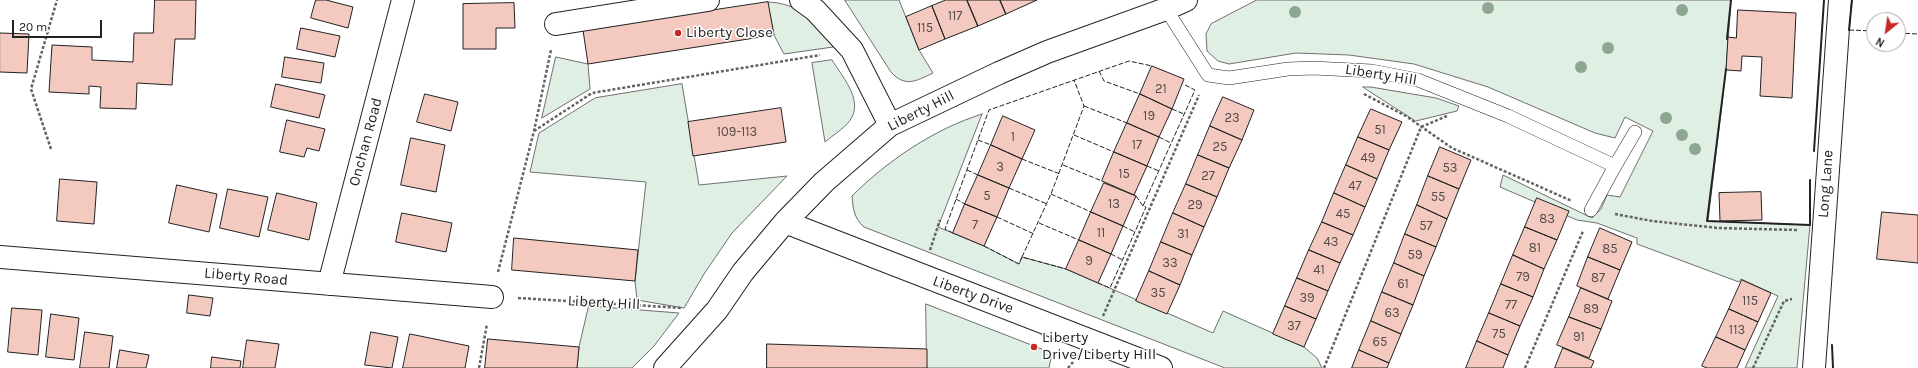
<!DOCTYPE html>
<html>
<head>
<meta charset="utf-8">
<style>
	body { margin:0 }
	#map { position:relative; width:1918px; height:368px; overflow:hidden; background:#fff; font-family:Karla,sans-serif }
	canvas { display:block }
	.north { position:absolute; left:1866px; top:12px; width:40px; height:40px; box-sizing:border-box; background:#fff; border:1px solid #a7a7a7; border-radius:50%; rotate:210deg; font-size:11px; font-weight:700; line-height:16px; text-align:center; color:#222 }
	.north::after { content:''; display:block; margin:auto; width:14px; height:18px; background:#c62828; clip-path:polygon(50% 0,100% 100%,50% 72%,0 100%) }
	.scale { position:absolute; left:12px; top:20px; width:90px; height:18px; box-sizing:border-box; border:2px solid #222; border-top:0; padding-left:5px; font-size:12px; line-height:14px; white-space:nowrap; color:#222; -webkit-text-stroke:3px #fff; paint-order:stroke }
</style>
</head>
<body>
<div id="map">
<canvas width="1918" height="368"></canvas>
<div class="north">N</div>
<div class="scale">20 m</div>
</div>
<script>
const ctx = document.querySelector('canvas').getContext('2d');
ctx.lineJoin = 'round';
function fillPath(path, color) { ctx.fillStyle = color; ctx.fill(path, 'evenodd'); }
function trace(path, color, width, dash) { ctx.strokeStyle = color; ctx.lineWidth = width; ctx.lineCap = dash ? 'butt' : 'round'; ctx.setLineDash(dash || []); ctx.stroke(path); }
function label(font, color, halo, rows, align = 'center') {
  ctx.font = font + ' Karla,sans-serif'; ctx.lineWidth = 3; ctx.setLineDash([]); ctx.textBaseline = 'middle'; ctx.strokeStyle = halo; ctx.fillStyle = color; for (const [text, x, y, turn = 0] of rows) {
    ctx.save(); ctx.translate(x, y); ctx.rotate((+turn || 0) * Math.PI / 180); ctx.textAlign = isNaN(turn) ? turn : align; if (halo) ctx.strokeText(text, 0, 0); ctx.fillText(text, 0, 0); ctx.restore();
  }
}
const green = new Path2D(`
	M845 0H899L919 50 933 73C916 81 905 88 891 72Z
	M1257 0H1731L1726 70 1708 221 1810 225 1797 368H1745L1778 296 1741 279 1739 282 1637 244V238L1597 223 1577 220 1500 187 1503 175 1592 218 1601 209 1607 195 1620 197 1653 131 1625 117 1615 138 1595 133 1488 87 1414 64 1349 55 1296 53 1229 64 1218 61 1207 51 1206 34 1211 24Z
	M768 2C797 3 821 21 833 47L784 54 774 35Z
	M556 57 588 64 590 89 542 118Z
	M832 60C841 75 862 98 852 117 848 126 833 135 825 142L812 63Z
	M682 84 699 185 787 176 732 233 704 274 684 308 637 300 635 281 646 182 530 172 539 133 595 98Z
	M1363 87H1371L1436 98 1459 106 1457 111 1416 121Z
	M982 114 938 227 984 246 1019 264 1022 257 1066 269 1213 333 1223 311 1304 347 1317 358 1322 368H1225L864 227C854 218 853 209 852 196 887 161 934 129 982 114Z
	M926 304 1052 353 1049 368H927Z
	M589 306 679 313 654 346 632 368H577L579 347Z`);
fillPath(green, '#e0efe3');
trace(green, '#6f6f6f', 1);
const building = new Path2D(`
	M155 0H196L195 39H175L172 85 137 83 136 109 100 108 101 87 89 86V94L49 92 52 45 92 47V60L133 62 134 33H153Z
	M316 0H326L353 7 348 28 311 18Z
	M946 0H967L978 26 945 39 932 6Z
	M967 0H1000L1006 14 978 26Z
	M1000 0H1037L1006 14Z
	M768 2 774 35 588 64 583 30Z
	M514 3 515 28H496V49H463V4Z
	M932 6 945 39 919 50 906 17Z
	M1738 10 1796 13 1792 98 1760 96 1762 57 1742 56 1741 71 1726 70 1728 37 1736 38Z
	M301 28 340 36 335 57 297 49Z
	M0 33 29 34 27 73 0 72Z
	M285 57 324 63 321 83 282 77Z
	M1152 66 1184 79 1172 109 1140 94Z
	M276 84 325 95 319 118 271 107Z
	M425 94 458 102 451 131 417 122Z
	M1140 94 1172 109 1159 137 1127 123Z
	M1223 97 1254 110 1242 140 1210 126Z
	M781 108 786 142 693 156 688 122Z
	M1371 109 1402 122 1389 150 1358 137Z
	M1003 116 1035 130 1022 159 991 145Z
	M287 120 325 129 319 151 307 148 304 157 280 152Z
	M1127 123 1159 137 1147 166 1114 152Z
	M1210 126 1242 140 1229 168 1198 155Z
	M1358 137 1389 150 1377 179 1346 165Z
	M411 138 445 145 436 192 401 185Z
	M991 145 1022 159 1009 188 978 175Z
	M1440 147 1471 160 1459 189 1428 176Z
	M1114 152 1147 166 1134 195 1102 181Z
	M1198 155 1229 168 1217 197 1186 184Z
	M1346 165 1377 179 1365 207 1334 193Z
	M978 175 1009 188 997 217 965 204Z
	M1428 176 1459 189 1447 219 1417 205Z
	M60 179 97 182 94 224 57 221Z
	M1104 183 1136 196 1123 226 1091 212Z
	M1186 184 1217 197 1204 227 1173 213Z
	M177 185 217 194 209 232 169 223Z
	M228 189 268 197 259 237 220 228Z
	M1761 192 1762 220 1720 221 1719 193Z
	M277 193 317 203 309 240 268 230Z
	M1334 193 1365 207 1353 235 1322 222Z
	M1537 198 1569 211 1557 240 1525 227Z
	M965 204 997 217 984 246 953 233Z
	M1417 205 1447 219 1436 247 1405 234Z
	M1091 212 1123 226 1111 254 1079 240Z
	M1882 212 1918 215V263L1877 259Z
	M402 213 452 223 446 252 396 242Z
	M1173 213 1204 227 1192 255 1161 242Z
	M1322 222 1353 235 1340 263 1309 250Z
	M1525 227 1557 240 1544 269 1513 255Z
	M1600 228 1632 242 1620 270 1588 257Z
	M1405 234 1436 247 1424 276 1394 263Z
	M514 238 638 250 635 281 512 270Z
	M1079 240 1111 254 1098 283 1066 269Z
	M1161 242 1192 255 1180 285 1149 271Z
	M1309 250 1340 263 1328 291 1297 278Z
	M1513 255 1544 269 1533 297 1501 284Z
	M1588 257 1620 270 1608 299 1577 286Z
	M1394 263 1424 276 1413 305 1382 292Z
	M1149 271 1180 285 1167 314 1136 301Z
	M1297 278 1328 291 1316 319 1285 306Z
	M1742 280 1771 293 1758 322 1729 309Z
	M1501 284 1533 297 1520 326 1489 313Z
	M1581 288 1612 301 1601 329 1569 317Z
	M1382 292 1413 305 1401 334 1371 321Z
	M189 295 213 298 210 316 187 313Z
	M1285 306 1316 319 1304 347 1273 334Z
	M12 308 42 310 38 355 8 352Z
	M1729 309 1758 322 1745 350 1716 337Z
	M1489 313 1520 326 1508 355 1477 341Z
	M51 314 79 318 74 360 46 357Z
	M1569 317 1601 329 1589 358 1557 345Z
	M1371 321 1401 334 1389 363 1359 350Z
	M85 332 113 336 109 368H80Z
	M371 332 398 337 392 368 365 365Z
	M410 334 469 346 465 368H403Z
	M1716 337 1745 350 1737 368H1707L1702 366Z
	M488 339 579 347 577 368H485Z
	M247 340 279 344 275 368H243Z
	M1477 341 1508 355 1503 368H1466Z
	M767 344 927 349V368H767Z
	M1563 348 1594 361 1591 368H1555Z
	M120 350 149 355 146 368H117Z
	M1359 350 1389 363 1387 368H1352Z
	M212 357 241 361 240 368H211Z`);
fillPath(building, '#f3c9c0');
trace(building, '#222', 1);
const lane = new Path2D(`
	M1166 9 1208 75 1229 78 1288 69 1313 68 1372 71 1418 80 1508 116 1615 166 1635 132
	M1591 210 1615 166`);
const street = new Path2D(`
	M801 0 815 10 852 50 890 125
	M556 24 708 0
	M785 222 1161 368
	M0 257 492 297
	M329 284 403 0
	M665 368 717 310 743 272 785 222 824 182 890 125 999 73 1047 52 1166 9 1186 0
	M1814 368 1840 0`);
trace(lane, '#222', 14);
trace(street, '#222', 24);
trace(new Path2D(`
	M1364 94 1406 116 1452 148 1572 201
	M534 131 592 93 820 55
	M51 149 31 89 57 0
	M1615 214 1652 221 1718 228 1797 230
	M930 250 940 220
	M498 272 534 131 551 50
	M518 298 682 308
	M1103 316 1199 95
	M479 368 487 324
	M1068 368 1073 362
	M1324 368 1421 127 1447 116
	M1525 368 1583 231
	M1753 368 1784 301 1792 299`), '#646464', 2.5, [3, 2]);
trace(lane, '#fff', 13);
trace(street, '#fff', 22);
trace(new Path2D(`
	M1849 30 1874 31
	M1898 33 1918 34
	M1099 71 1104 81 1140 94
	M1084 106 1127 123
	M1172 109 1184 114
	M1074 135 1114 152
	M1159 137 1171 143
	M978 140 991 145
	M1022 159 1060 174
	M1063 165 1102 181
	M1147 166 1159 171
	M967 170 978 175
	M1009 188 1047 204
	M1051 194 1091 212
	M1136 196 1143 206
	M956 199 965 204
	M997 217 1034 234
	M1039 223 1079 240
	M1123 226 1135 232
	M953 233 945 229 989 110 1129 61 1152 66
	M984 246 1019 264 1022 257 1066 269
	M1111 254 1123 260
	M1022 257 1051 194 1084 106 1074 80
	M1098 283 1110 288 1146 207 1143 206 1195 90 1183 84`), '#222', 1, [5, 2]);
trace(new Path2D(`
	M1849 30 1852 0
	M1727 39 1731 0
	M1726 69 1707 221 1810 225V180
	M1814 151 1824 0
	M1832 345 1833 368`), '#222', 2);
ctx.fillStyle = '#8da692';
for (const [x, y] of [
	[1488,8],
	[1682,10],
	[1295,12],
	[1608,48],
	[1581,67],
	[1666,118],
	[1682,135],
	[1695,149]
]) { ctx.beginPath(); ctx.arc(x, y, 6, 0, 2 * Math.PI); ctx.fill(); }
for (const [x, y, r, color] of [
	[678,33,4,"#c62828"],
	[1034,347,4,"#c62828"]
]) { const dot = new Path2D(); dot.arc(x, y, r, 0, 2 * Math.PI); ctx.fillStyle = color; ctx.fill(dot); trace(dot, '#fff', 1.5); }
label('13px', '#564c4a', null, [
	["117",955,16],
	["115",925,28],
	["21",1161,89],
	["19",1149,116],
	["23",1232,118],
	["51",1380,130],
	["109-113",737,132],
	["1",1013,137],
	["17",1137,145],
	["25",1220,147],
	["49",1368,158],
	["3",1000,167],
	["53",1450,168],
	["15",1124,174],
	["27",1208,176],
	["47",1355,186],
	["5",987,196],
	["55",1438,197],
	["13",1114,204],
	["29",1195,205],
	["45",1343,214],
	["83",1547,219],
	["7",975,225],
	["57",1426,226],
	["11",1101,233],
	["31",1183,234],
	["43",1331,242],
	["81",1535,248],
	["85",1610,249],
	["59",1415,255],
	["9",1089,261],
	["33",1170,263],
	["41",1319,270],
	["79",1523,277],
	["87",1598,278],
	["61",1403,284],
	["35",1158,293],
	["39",1307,298],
	["115",1750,301],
	["77",1511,305],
	["89",1591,309],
	["63",1392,313],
	["37",1294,326],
	["113",1737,330],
	["75",1499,334],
	["91",1579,337],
	["65",1380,342]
]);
label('15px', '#222', '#fff', [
	["Liberty Close",686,33],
	["Liberty",1042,338],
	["Drive/Liberty Hill",1042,355]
], 'left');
label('15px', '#222', '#fff', [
	["Liberty Hill",1381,75,9],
	["Liberty Hill",921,111,-27],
	["Onchan Road",366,142,-75],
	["Long Lane",1826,184,-86],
	["Liberty Road",246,277,5],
	["Liberty Drive",973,295,20],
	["Liberty Hill",604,303,3]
]);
</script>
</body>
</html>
